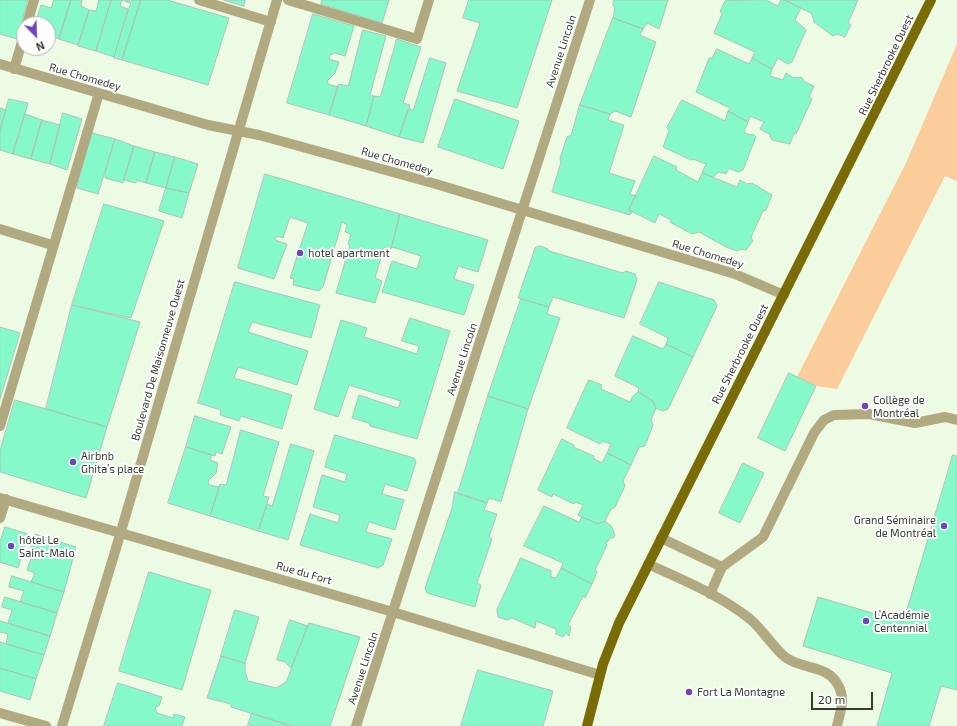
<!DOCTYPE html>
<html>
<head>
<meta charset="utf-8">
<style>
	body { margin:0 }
	#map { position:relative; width:957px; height:726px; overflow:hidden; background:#edfae4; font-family:"Exo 2",sans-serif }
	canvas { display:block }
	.north { position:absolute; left:16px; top:16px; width:40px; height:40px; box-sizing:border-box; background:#fff; border:1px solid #afb1ad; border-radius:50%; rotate:157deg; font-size:11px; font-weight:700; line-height:16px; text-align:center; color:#363b32 }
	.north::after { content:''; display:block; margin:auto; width:14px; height:18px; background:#6d46be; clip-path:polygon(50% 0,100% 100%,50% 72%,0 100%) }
	.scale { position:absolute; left:811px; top:692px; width:62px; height:18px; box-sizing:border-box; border:2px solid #363b32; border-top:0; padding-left:5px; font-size:12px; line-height:14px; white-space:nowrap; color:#363b32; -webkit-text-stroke:3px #fff; paint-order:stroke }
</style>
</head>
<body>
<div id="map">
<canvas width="957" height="726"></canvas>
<div class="north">N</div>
<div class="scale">20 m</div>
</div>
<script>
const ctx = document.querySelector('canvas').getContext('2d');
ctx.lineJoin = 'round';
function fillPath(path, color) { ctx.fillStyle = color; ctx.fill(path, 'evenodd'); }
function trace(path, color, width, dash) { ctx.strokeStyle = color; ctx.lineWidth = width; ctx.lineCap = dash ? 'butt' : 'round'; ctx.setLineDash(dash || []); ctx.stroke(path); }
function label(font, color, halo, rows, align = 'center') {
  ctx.font = font + ' "Exo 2",sans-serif'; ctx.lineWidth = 4; ctx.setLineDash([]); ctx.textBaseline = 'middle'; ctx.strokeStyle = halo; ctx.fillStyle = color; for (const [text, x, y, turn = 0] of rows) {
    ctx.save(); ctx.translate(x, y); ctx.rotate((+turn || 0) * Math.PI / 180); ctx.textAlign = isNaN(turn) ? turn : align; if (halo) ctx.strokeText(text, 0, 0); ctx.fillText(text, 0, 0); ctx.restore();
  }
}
fillPath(new Path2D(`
	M957 44V181L945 176 837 389 816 386 797 377 906 163Z`), '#fbcd9b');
const building = new Path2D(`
	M0 0H28L17 39 0 34Z
	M54 0H71L59 39 48 36V24H35L41 5 51 8Z
	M71 0H82L81 6 89 10 78 45 59 39Z
	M99 0H111L96 51 78 46 89 10 96 11Z
	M112 0H130L129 3 122 0 120 6 128 9 114 57 96 51Z
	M132 0H141L122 60 114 58Z
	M141 0H167L229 18 208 85 122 60Z
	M224 0H245L244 6Z
	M322 0H389L382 23 321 4Z
	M469 0H552L517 108 457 91 480 23 463 18Z
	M614 0H668L659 29 647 23 643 29 613 18 615 8 613 5Z
	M766 0 778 6 781 0H785L801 8 795 20 806 30 792 62 788 64 778 58 772 69 752 58 755 52 714 33 722 14 720 11 725 1Z
	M785 0H858L848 23 851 25 845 37 837 34 833 36 814 22 812 14Z
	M313 14 354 26 345 56 335 53 330 55 329 59 339 62 335 73 327 81 328 84 338 87 329 115 287 103Z
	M613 18 643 29 640 35 656 42 631 117 615 111 610 114 580 105Z
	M363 30 386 36 370 95 374 96 366 126 329 115 338 84 348 86Z
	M397 39 421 47 403 103 410 105 399 137 366 126 374 96 380 97Z
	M717 49 749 64 752 58 772 69 770 76 783 80 786 73 794 78 801 77 805 82 814 86 809 97 812 99 796 134 794 133 790 144 772 140 769 134 760 129 764 122 750 116 748 122 728 111 730 108 696 92 709 58H712Z
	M430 58 446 63 423 143 399 137 408 109 413 110Z
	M9 99 28 103 13 154 0 150V130Z
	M455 99 519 121 503 169 438 147Z
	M682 100 725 121 728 111 748 122 744 132 750 135 753 134 756 137 743 170 738 172 729 168 726 174 719 172 713 177 702 173 706 164 693 159 691 160 663 147 669 131 667 128Z
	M580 105 610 114 608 120 624 125 609 173 635 181 630 194 636 196 629 210 632 212 630 215 552 192 561 162 560 158 567 137 571 135Z
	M0 108 6 110 0 130Z
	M63 113 82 119 67 170 50 164Z
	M25 114 42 120 31 159 13 154Z
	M42 120 60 125 50 164 31 159Z
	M92 133 115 139 98 194 77 188Z
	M115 139 134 146 123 183 105 178V173Z
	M134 146 155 152 146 183 137 180 136 183 124 180Z
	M155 152 175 157 166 188 146 183Z
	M654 156 677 167 676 170 698 182 702 173 737 187 740 180 747 184 752 183 772 195 766 210 763 211 751 237 753 241 746 250 741 249 737 251 726 247 699 232 692 234 670 222 671 220 659 214 655 223 629 210Z
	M175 157 198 164 189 193 166 188Z
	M265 174 400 214 391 249 384 247 375 278 382 281 375 303 336 293 350 245 348 244 351 234 345 232 347 225 342 222 323 287 319 291 293 285 294 279 290 278 308 223 290 217 283 238 277 236 275 240 287 244 274 279 238 268Z
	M166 188 189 193 182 218 159 211Z
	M104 204 164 221 131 318 72 305Z
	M400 214 488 240 478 272 458 266 454 279 474 285 464 315 382 292 392 261 417 269 421 256 392 247Z
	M540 246 548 249 549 251 623 273 626 271 635 274 637 280 624 318 553 297 549 307 518 298 535 248Z
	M235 282 320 305 311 338 252 322 248 332 308 351 297 385 238 367 234 378 292 395 282 429 241 416 239 421 220 415 221 410 198 403Z
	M659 282 714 300 717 306 693 357 666 344 668 338 640 324Z
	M521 299 549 307 547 314 560 318 528 409 488 396Z
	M72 305 140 322 107 427 46 409Z
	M410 318 450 331 417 439 370 426 369 423 352 418 359 395 398 408 401 401 349 385 338 417 314 409 341 320 367 328 364 337 417 354 419 346 402 341Z
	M0 327 20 333 0 399Z
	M633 336 663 349 666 344 693 357 668 409 662 411 656 408 653 401 638 392 639 388 615 376Z
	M789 373 816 386 785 451 758 438Z
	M589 380 602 385 601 389 630 402 633 396 638 392 653 401 656 408 651 420 653 425 645 446 639 447 631 465 607 453 611 444 602 441 600 444 567 428Z
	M488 396 528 409 501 502 489 498 487 503 458 494V492Z
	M15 400 107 427 86 498 0 472V451Z
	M195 416 231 427 222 454 216 452 215 456 186 447Z
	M241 430 279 442 263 496 269 497 258 531 210 516 220 484 226 485Z
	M335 435 414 458 416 462 407 491 385 484 382 494 404 500 395 530 369 522 366 532 392 539 383 565 378 568 300 545 310 514 338 523 340 515 313 507 322 475 345 482 347 474 325 467Z
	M562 439 574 445 573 447 594 456 593 458 602 463 607 453 631 465 623 481 625 486 615 507 611 509 605 521 598 524 582 517 578 515 583 505 575 502 574 504 553 494 552 497 538 490Z
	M291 444 314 451 288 540 258 531 267 504 272 506Z
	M186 447 212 455 210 460 218 463 216 473 208 481 209 485 219 487 210 516 168 503Z
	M953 455 957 456V690L941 686 929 726H877L892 673 803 646 818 597 903 622Z
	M743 463 764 473 740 523 719 513Z
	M455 492 487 503 484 510 497 514 489 537 492 539 477 583 481 585 475 607 427 593 425 588 452 508Z
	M544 506 579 522 582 517 598 524 605 521 612 527 615 535 613 538H610L606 544 607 545 595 570 597 572 592 584 561 568 563 563 524 546Z
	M5 527 28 534 18 568 0 562V542Z
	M35 534 76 547 64 592 31 582 35 573 27 570 31 558 37 560 40 551 31 548Z
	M521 558 551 571V577L556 578 561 568 592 584 585 598 583 596 568 625 571 627 569 636 566 633 563 637 556 634V629L536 621 535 628 512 618 507 620 498 617 497 610Z
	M149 572 211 590 182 690 119 671Z
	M12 576 64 592 57 613 20 602 24 591 9 587Z
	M5 597 57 613 50 636 8 623 12 610 2 607Z
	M235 610 259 617 245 663 221 656Z
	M290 620 308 626 291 668 285 662 277 660Z
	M0 621 50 636 44 655 6 644 8 634 0 632Z
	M309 623 360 637 330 726H291L231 707V704L207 698 221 656 245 663V671L248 681 276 688 286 682Z
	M0 642 44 655 36 679 0 668Z
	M0 668 36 679 30 700 0 691Z
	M478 670 553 691 543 726H461Z
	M118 683 162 697 159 706 155 707 157 713 173 718 174 714 185 717 182 726H104Z
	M252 713 291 726H248Z`);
fillPath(building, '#85f9c9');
trace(building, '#acc4b9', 1);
trace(new Path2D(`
	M199 0 271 22
	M288 0 417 39 429 0
	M27 24 34 0
	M0 64 208 125 259 135 436 184 735 274 784 295
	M14 69 24 35
	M0 229 52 245
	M0 426 99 93
	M0 498 393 612 600 675
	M0 518 6 499
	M661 538 722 567
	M648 564C683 580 720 595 750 619 763 630 772 646 785 657 802 670 827 664 838 685 846 699 840 712 837 726
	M710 594 722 567 763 537 814 433 824 420 834 415 869 414 915 423 945 417 957 420
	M0 713 46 726
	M62 726 114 555 277 0
	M356 726 590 0`), '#b1aa81', 10);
trace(new Path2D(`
	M587 726 603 664 619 623 931 0`), '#796b06', 10);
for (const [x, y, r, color] of [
	[300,253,4,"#6d46be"],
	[865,406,4,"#6d46be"],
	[73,462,4,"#6d46be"],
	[944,526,4,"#6d46be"],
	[11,546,4,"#6d46be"],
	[866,621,4,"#6d46be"],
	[689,692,4,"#6d46be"]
]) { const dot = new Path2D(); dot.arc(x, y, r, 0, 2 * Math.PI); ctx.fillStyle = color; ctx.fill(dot); trace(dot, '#fff', 1.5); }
label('11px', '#363b32', '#fff', [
	["Avenue Lincoln",561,51,-72],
	["Rue Sherbrooke Ouest",886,65,-64],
	["Rue Chomedey",85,77,16],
	["Rue Chomedey",397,161,16],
	["Rue Chomedey",708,254,17],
	["Rue Sherbrooke Ouest",740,354,-63],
	["Avenue Lincoln",462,359,-72],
	["Boulevard De Maisonneuve Ouest",158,360,-74],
	["Rue du Fort",304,573,16],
	["Avenue Lincoln",363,668,-72]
]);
label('11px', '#363b32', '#fff', [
	["hotel apartment",308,253],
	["Collège de",873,400],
	["Montréal",873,413],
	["Airbnb",81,456],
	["Ghita’s place",81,469],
	["Grand Séminaire",936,520,"right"],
	["de Montréal",936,533,"right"],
	["hôtel Le",19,540],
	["Saint-Malo",19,553],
	["L’Académie",874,615],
	["Centennial",874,628],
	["Fort La Montagne",697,692]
], 'left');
</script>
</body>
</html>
